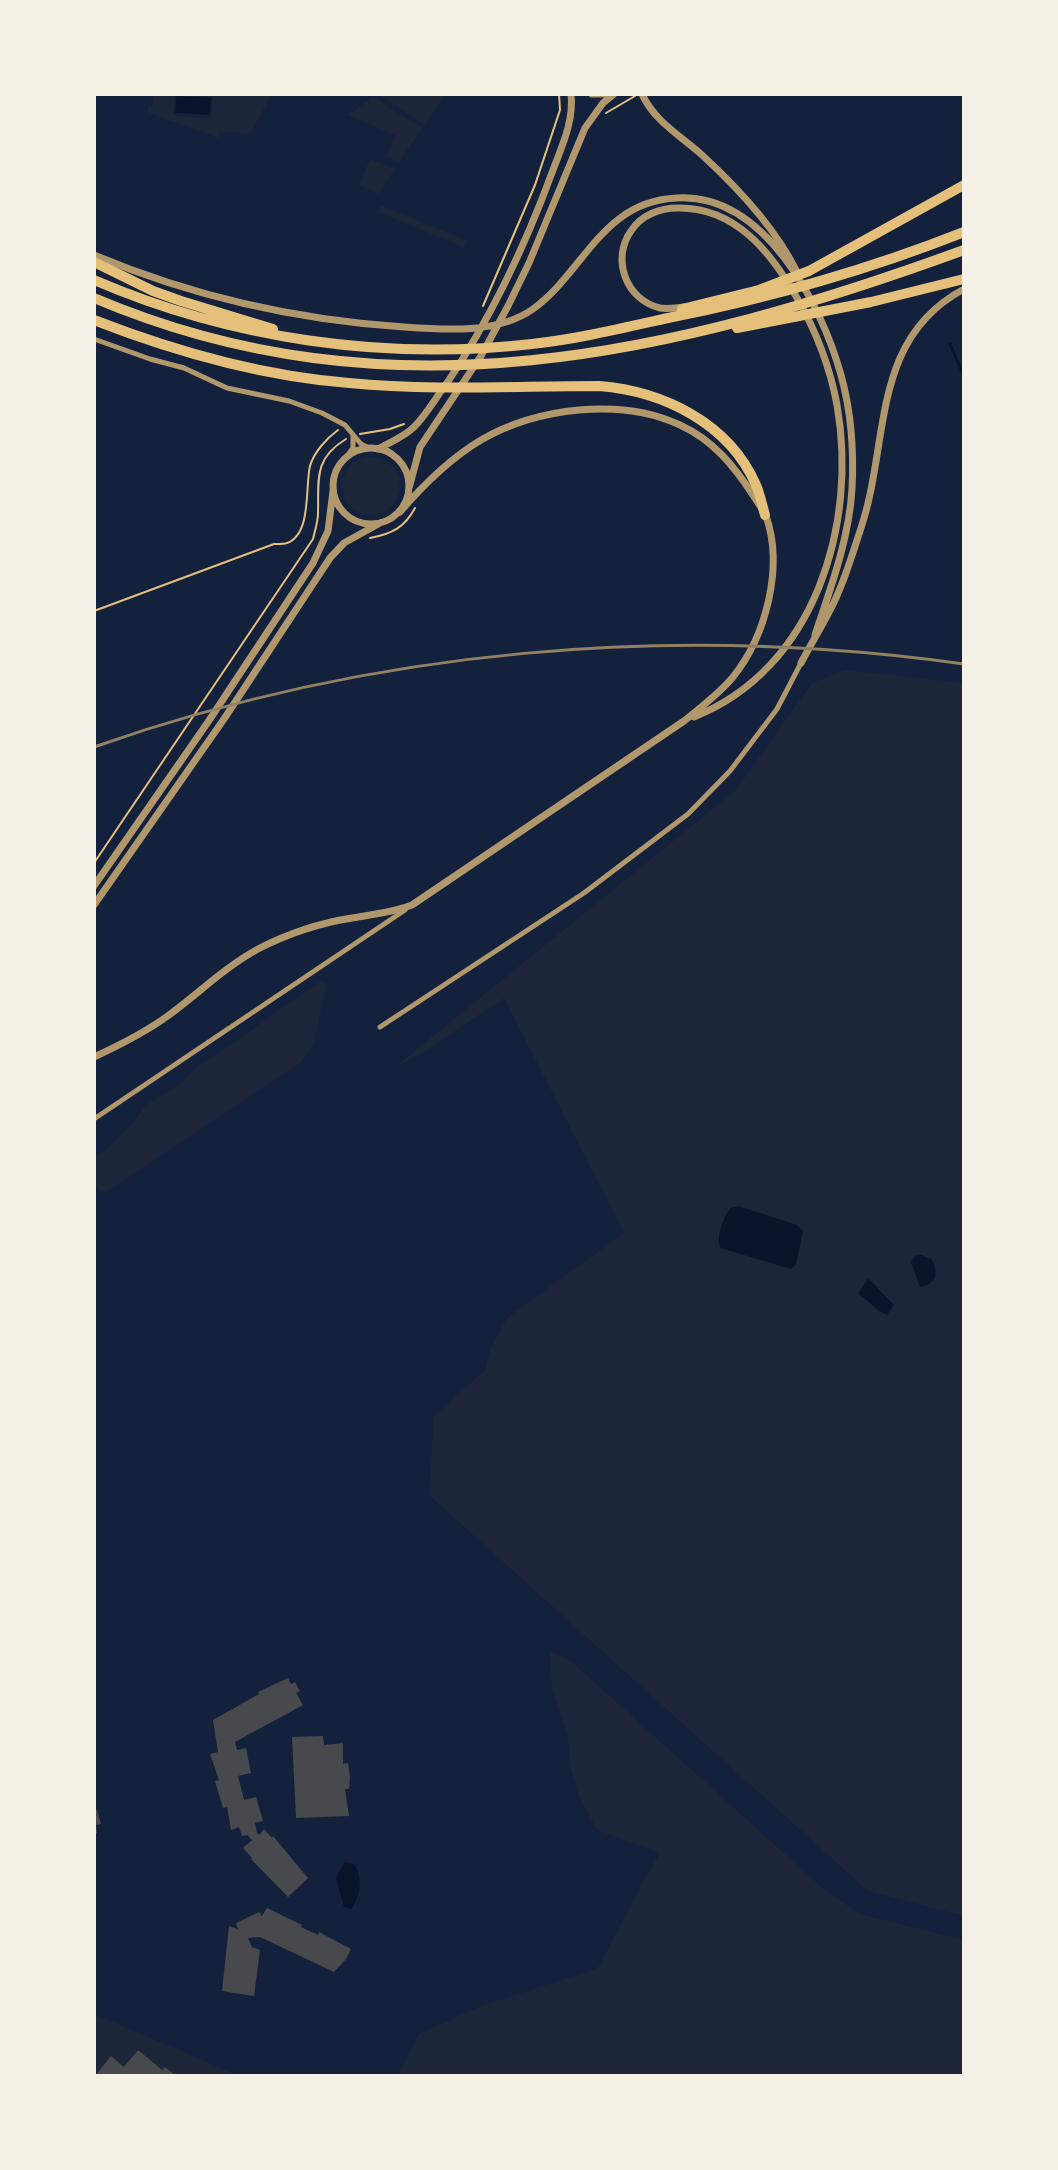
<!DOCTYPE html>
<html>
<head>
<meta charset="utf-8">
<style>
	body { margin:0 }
	#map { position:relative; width:1058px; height:2170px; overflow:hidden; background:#14213d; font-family:Karla,sans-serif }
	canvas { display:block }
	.frame { position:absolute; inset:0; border:96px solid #f6f1e7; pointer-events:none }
</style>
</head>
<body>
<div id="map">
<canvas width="1058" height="2170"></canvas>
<div class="frame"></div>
</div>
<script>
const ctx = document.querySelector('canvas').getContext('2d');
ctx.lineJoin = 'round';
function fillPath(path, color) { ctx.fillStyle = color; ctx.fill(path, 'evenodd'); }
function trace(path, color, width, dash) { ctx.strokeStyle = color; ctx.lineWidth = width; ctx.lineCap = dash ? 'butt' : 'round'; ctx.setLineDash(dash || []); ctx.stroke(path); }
fillPath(new Path2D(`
	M154 94H174L173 115 211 118 213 96 188 94H272L250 134 231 132 219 133V138L147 112 149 105 153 106Z
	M378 94H445L425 125Z
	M373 97 422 128 399 162 386 157 395 135 348 115Z
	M370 159 395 169 378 194 359 185Z
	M381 205 468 241 465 248 379 212Z
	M342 486a29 29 0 1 1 58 0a29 29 0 1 1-58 0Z
	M845 670 964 683V1916L868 1891 429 1495 434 1416 485 1370 490 1349 507 1318 624 1233 504 998 419 1055 395 1067 736 790 812 683Z
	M322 980 327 983 313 1045 300 1063 108 1191H100L94 1184V1158L106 1150 134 1122 145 1106 182 1082 200 1064 216 1055Z
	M550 1651 572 1662 826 1891 860 1914 964 1940V2076H397L419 2034 481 2006 598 1968 638 1891 660 1853 597 1830 578 1794 570 1764 568 1738 552 1689Z
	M94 2014 240 2076H94Z`), '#1d2539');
fillPath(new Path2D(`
	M176 96 211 98 210 115 175 113Z
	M738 1206 797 1225 803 1231 796 1264 791 1269 720 1248C716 1234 723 1220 730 1208Z
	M921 1255 931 1259C940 1272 936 1285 920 1287L911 1262 915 1256Z
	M869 1279 894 1305 887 1315 878 1310 858 1293 867 1280Z
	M345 1862 354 1864C364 1878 360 1897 351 1909L344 1907 336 1878Z`), '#0b132b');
trace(new Path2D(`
	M950 344 964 376`), '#0b132b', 3);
fillPath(new Path2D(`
	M288 1678 291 1684 295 1682 300 1691 296 1693 303 1705 235 1742 237 1750 246 1748 251 1773 238 1776 244 1800 256 1797 263 1821 255 1823 257 1833 259 1835 264 1829 272 1838 273 1836 308 1878 288 1897 251 1859 252 1858 243 1848 252 1840 247 1835 242 1836 239 1827 231 1830 227 1807 223 1808 215 1781 219 1780 210 1754 218 1752 213 1720 259 1694 258 1692Z
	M323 1736 324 1745 343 1743V1764L348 1763 350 1778 349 1789H345L349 1816 296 1818 292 1737Z
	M97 1810 101 1824 96 1825 97 1833 94 1835V1811Z
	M267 1908 302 1925 301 1927 318 1935 319 1932 351 1949 346 1959 334 1972 260 1937 248 1938 252 1947 260 1950 254 1996 222 1991 229 1926 238 1929 236 1923 259 1912 262 1916Z
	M138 2050 162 2070 165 2067 176 2076H95L111 2056 124 2067Z`), '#48494c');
trace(new Path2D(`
	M606 113 635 96
	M483 306 535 185 560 110 559 94
	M360 434 390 429 404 424
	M370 538C392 534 405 527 415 508
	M94 611 274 544C275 544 286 544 287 543 312 534 305 486 310 466 314 452 327 438 338 430
	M94 863 313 539C315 530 318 522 318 513 319 480 313 459 346 439`), '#e5c07b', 2);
trace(new Path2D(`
	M94 339 150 359 184 368 227 388 289 401 322 413 345 425 361 444 369 448
	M347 456 353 448V435
	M380 1027 584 893 688 814 730 771 777 709 801 663
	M94 1119 405 910`), '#b1986c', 5);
trace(new Path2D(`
	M592 94H610
	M642 94C654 121 681 136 702 155 738 188 774 226 796 270
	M94 255C194 297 296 320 404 327 445 330 498 334 533 309 585 271 602 201 677 198 764 193 821 303 841 375 851 411 854 451 852 489 849 539 831 587 815 635
	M684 307C677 308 668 309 660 308 626 300 611 259 631 231 641 215 660 208 678 208 735 207 771 252 797 298 816 331 830 367 837 405 858 524 815 669 694 717
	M333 486a38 38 0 1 1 76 0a38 38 0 1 1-76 0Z
	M378 449C390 442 404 437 414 427 427 414 436 397 447 383 491 318 526 244 553 170 562 146 574 121 571 94
	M409 488 420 447 481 356 508 306 529 263 585 128 603 103 614 94
	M801 663C810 646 819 631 828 614 842 589 852 555 861 528 890 441 870 339 964 289
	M94 886 208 722 313 563 328 531 333 491
	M94 905 224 719 330 558 344 543 380 523
	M94 1057C120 1045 146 1032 169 1015 199 993 225 967 258 949 287 934 320 923 352 918 372 914 392 913 412 905L684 721C701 707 719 694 733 677 766 636 784 567 766 516 763 509 757 502 753 495 734 466 713 440 680 425 621 397 536 408 481 440 449 459 424 484 400 512`), '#b1986c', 7);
trace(new Path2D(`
	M94 262 153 291 181 301 273 329
	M94 280C231 339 384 361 532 344 578 339 623 328 668 318 769 298 868 270 964 232
	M94 298C388 423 676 355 964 250
	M682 309 759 290 809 271 964 185
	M94 320C176 352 261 376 349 383 432 391 516 386 599 386 663 391 729 423 756 485 760 494 762 505 765 515
	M737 328 871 302 964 279`), '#e5c07b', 10);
trace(new Path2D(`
	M94 747C372 649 673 623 964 664`), '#918062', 3);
</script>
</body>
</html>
